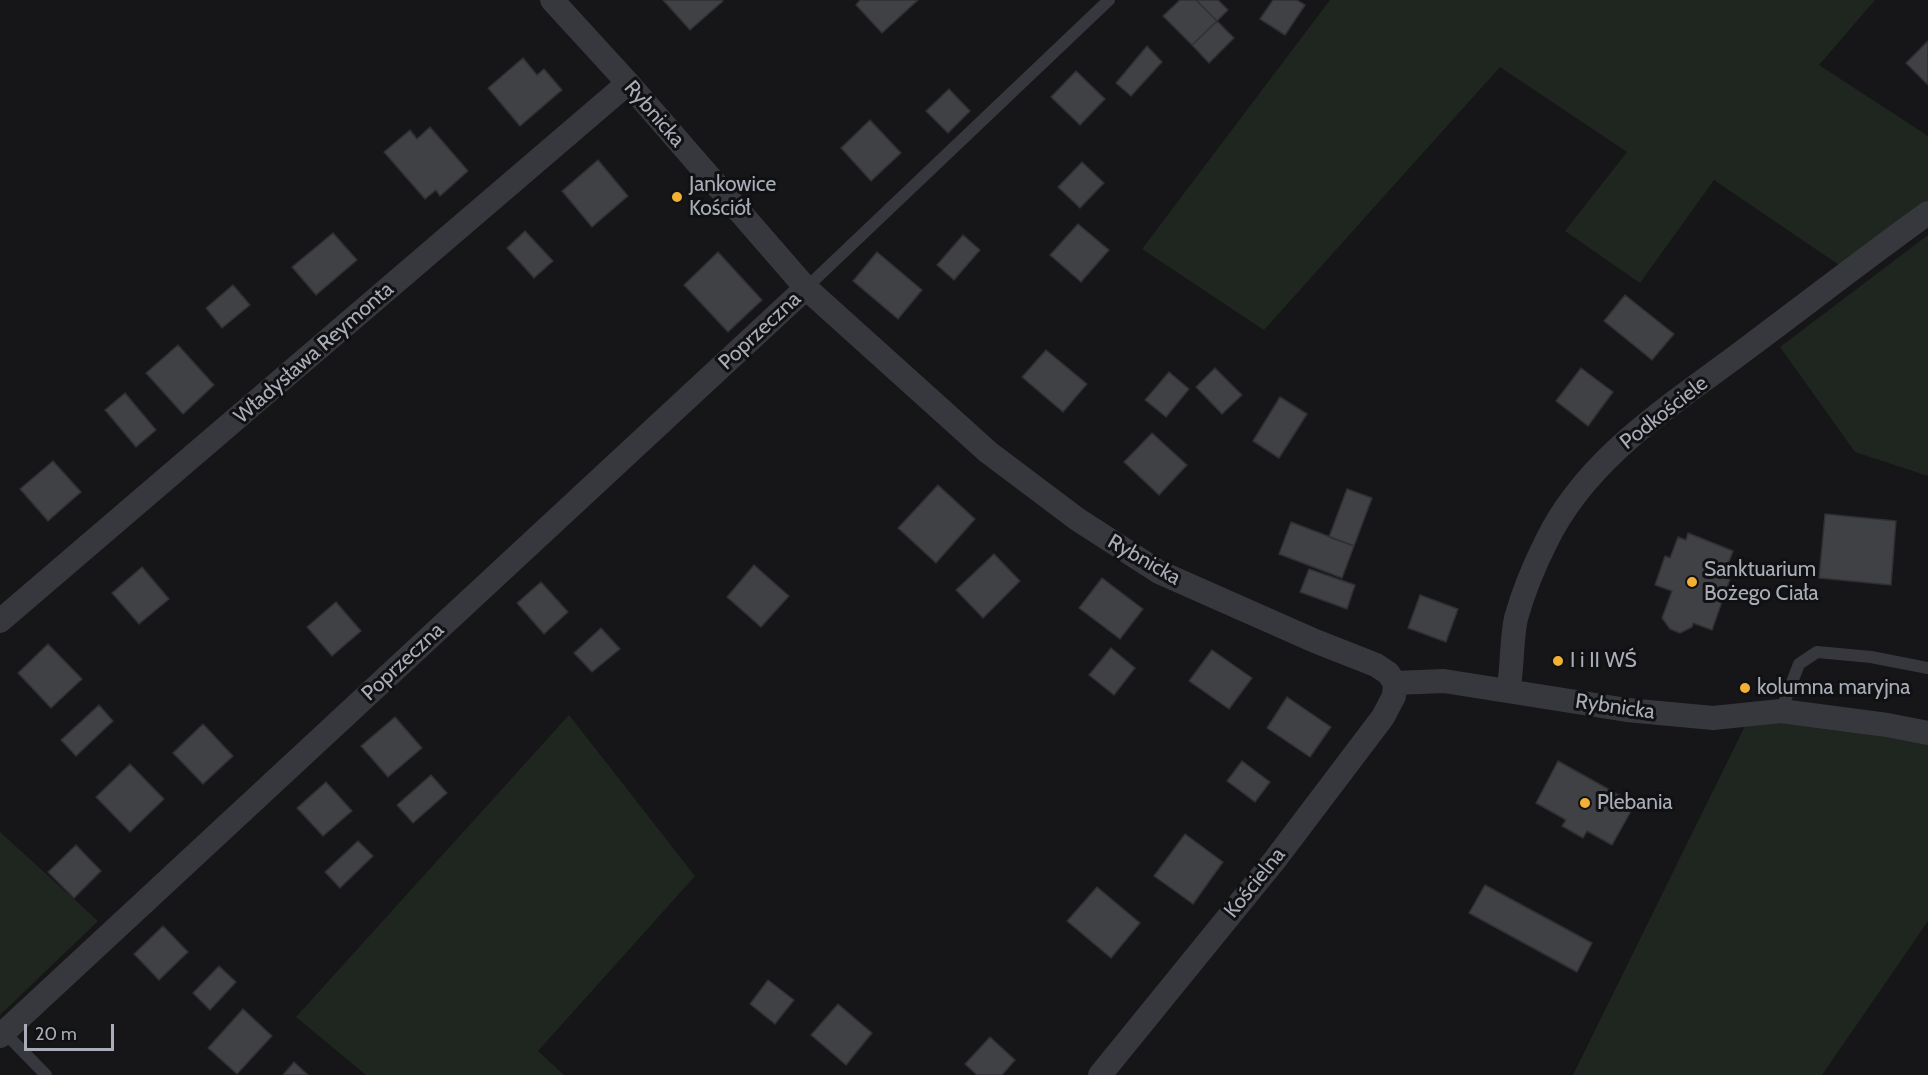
<!DOCTYPE html>
<html>
<head>
<meta charset="utf-8">
<style>
	body { margin:0 }
	#map { position:relative; width:1928px; height:1075px; overflow:hidden; background:#161618; font-family:Cabin,sans-serif }
	canvas { display:block }
	.scale { position:absolute; left:24px; top:1024px; width:90px; height:27px; box-sizing:border-box; border:3px solid #a8adb8; border-top:0; padding-left:8px; font-size:18px; line-height:21px; white-space:nowrap; color:#a8adb8; -webkit-text-stroke:4px #111113; paint-order:stroke }
</style>
</head>
<body>
<div id="map">
<canvas width="1928" height="1075"></canvas>
<div class="scale">20 m</div>
</div>
<script>
const ctx = document.querySelector('canvas').getContext('2d');
ctx.lineJoin = 'round';
function fillPath(path, color) { ctx.fillStyle = color; ctx.fill(path, 'evenodd'); }
function trace(path, color, width, dash) { ctx.strokeStyle = color; ctx.lineWidth = width; ctx.lineCap = dash ? 'butt' : 'round'; ctx.setLineDash(dash || []); ctx.stroke(path); }
function label(font, color, halo, rows, align = 'center') {
  ctx.font = font + ' Cabin,sans-serif'; ctx.lineWidth = 6; ctx.setLineDash([]); ctx.textBaseline = 'middle'; ctx.strokeStyle = halo; ctx.fillStyle = color; for (const [text, x, y, turn = 0] of rows) {
    ctx.save(); ctx.translate(x, y); ctx.rotate((+turn || 0) * Math.PI / 180); ctx.textAlign = isNaN(turn) ? turn : align; if (halo) ctx.strokeText(text, 0, 0); ctx.fillText(text, 0, 0); ctx.restore();
  }
}
fillPath(new Path2D(`
	M1330 0H1875L1819 65 1928 136V204L1842 267 1714 180 1640 283 1565 231 1627 152 1500 67 1264 330 1142 249Z
	M1928 235V476L1855 452 1780 347Z
	M569 715 695 876 538 1051 564 1075H366L296 1017Z
	M1781 720 1928 744V921L1822 1075H1573L1745 726Z
	M0 832 98 921 0 1015Z`), '#1e261f');
const building = new Path2D(`
	M663 0H722L723 1 690 30Z
	M860 0H918L882 33 856 5Z
	M1180 0H1196L1217 21 1192 45 1163 16Z
	M1196 0H1218L1228 10 1217 21Z
	M1273 0H1297L1305 5 1285 35 1260 19Z
	M1217 21 1234 38 1209 63 1192 45Z
	M1928 41V85L1906 63Z
	M1147 46 1162 62 1131 96 1116 83Z
	M523 58 537 75 544 69 562 90 520 126 488 88Z
	M1076 71 1105 99 1080 125 1051 97Z
	M949 89 970 111 948 133 926 111Z
	M870 120 901 153 871 181 841 148Z
	M430 127 468 171 440 196 436 190 425 199 384 152 410 130 417 139Z
	M598 160 628 196 592 227 562 191Z
	M1082 162 1104 183 1080 208 1058 187Z
	M1078 224 1109 250 1081 282 1050 255Z
	M525 231 553 261 534 278 507 248Z
	M333 233 357 260 316 295 292 267Z
	M963 235 980 250 954 280 937 265Z
	M718 252 762 300 728 332 684 285Z
	M877 252 922 290 898 319 853 281Z
	M233 285 250 305 222 328 206 308Z
	M1625 295 1674 334 1652 360 1604 321Z
	M178 345 214 385 183 414 146 373Z
	M1046 350 1087 384 1063 412 1022 377Z
	M1215 368 1242 395 1222 414 1196 387Z
	M1581 368 1613 392 1588 426 1556 401Z
	M1169 372 1189 389 1166 417 1145 400Z
	M125 393 156 430 136 447 105 410Z
	M1280 397 1307 414 1279 458 1253 441Z
	M1152 433 1187 465 1159 495 1124 462Z
	M53 461 81 492 48 521 20 489Z
	M938 485 975 519 936 563 898 528Z
	M1347 489 1372 498 1354 546 1329 537Z
	M1825 514 1896 521 1891 585 1819 578Z
	M1291 522 1354 546 1342 578 1279 554Z
	M1688 533 1733 551 1723 577 1730 579 1712 630 1693 623 1692 627 1680 633 1670 629 1662 618 1672 591 1655 585 1665 556 1670 558 1678 537 1686 540Z
	M994 554 1020 581 983 618 956 590Z
	M754 565 789 596 761 627 727 597Z
	M142 567 169 599 139 624 112 593Z
	M1309 569 1355 585 1347 609 1300 592Z
	M1102 578 1143 609 1120 639 1079 608Z
	M541 582 568 612 544 634 517 603Z
	M1420 595 1458 609 1446 642 1408 628Z
	M336 602 361 631 332 656 307 627Z
	M601 628 620 649 592 672 574 653Z
	M48 644 82 679 51 708 18 673Z
	M1111 648 1135 668 1114 695 1089 675Z
	M1212 650 1252 678 1229 709 1189 681Z
	M1287 697 1331 727 1310 757 1267 728Z
	M99 705 113 721 76 756 61 740Z
	M395 717 422 748 388 777 361 746Z
	M203 724 233 756 203 784 173 753Z
	M1242 761 1270 782 1255 802 1227 781Z
	M1558 761 1635 804 1612 845 1587 831 1583 838 1562 826 1566 820 1536 803Z
	M130 764 164 799 130 832 96 797Z
	M431 775 447 793 413 823 397 805Z
	M326 782 352 811 323 836 297 808Z
	M1185 834 1223 862 1193 904 1154 876Z
	M358 841 373 856 340 888 325 872Z
	M76 845 101 871 74 898 48 872Z
	M1485 885 1592 943 1577 972 1469 913Z
	M1097 887 1140 923 1111 958 1067 921Z
	M163 926 188 952 159 980 134 954Z
	M219 966 236 982 210 1010 193 993Z
	M768 980 794 1000 775 1024 750 1004Z
	M838 1004 872 1033 846 1065 811 1035Z
	M243 1009 272 1036 237 1074 208 1048Z
	M990 1037 1015 1060 1002 1075H977L965 1064Z
	M294 1062 308 1075H283Z`);
fillPath(building, '#404145');
trace(building, '#303034', 1.5);
trace(new Path2D(`
	M806 288 1109 0
	M1781 711 1799 664 1817 652 1871 657 1928 668
	M4 1032 46 1075`), '#37383d', 12);
trace(new Path2D(`
	M552 0 628 83 806 288 988 452 1077 519 1159 572 1315 641 1376 665 1388 673 1395 683
	M0 621 628 83
	M1395 683 1444 681 1627 710 1713 718 1781 711 1887 725 1928 733
	M1508 691C1513 667 1511 641 1516 618 1523 593 1534 566 1546 542 1588 455 1675 403 1750 346 1809 302 1868 256 1928 213
	M0 1036 806 288
	M1100 1075 1274 861 1383 717 1394 696 1395 683`), '#37383d', 24);
for (const [x, y, r, color] of [
	[677,197,6,"#f2b134"],
	[1692,582,6,"#f2b134"],
	[1558,661,6,"#f2b134"],
	[1745,688,6,"#f2b134"],
	[1585,803,6,"#f2b134"]
]) { const dot = new Path2D(); dot.arc(x, y, r, 0, 2 * Math.PI); ctx.fillStyle = color; ctx.fill(dot); trace(dot, '#111113', 2); }
label('21px', '#a8adb8', '#111113', [
	["Rybnicka",654,114,49],
	["Poprzeczna",760,331,-43],
	["Władysława Reymonta",314,353,-41],
	["Podkościele",1664,413,-38],
	["Rybnicka",1144,560,30],
	["Poprzeczna",403,662,-43],
	["Rybnicka",1615,707,8],
	["Kościelna",1255,883,-51]
]);
label('21px', '#a8adb8', '#111113', [
	["Jankowice",689,185],
	["Kościół",689,209],
	["Sanktuarium",1704,570],
	["Bożego Ciała",1704,594],
	["I i II WŚ",1570,661],
	["kolumna maryjna",1757,688],
	["Plebania",1597,803]
], 'left');
</script>
</body>
</html>
